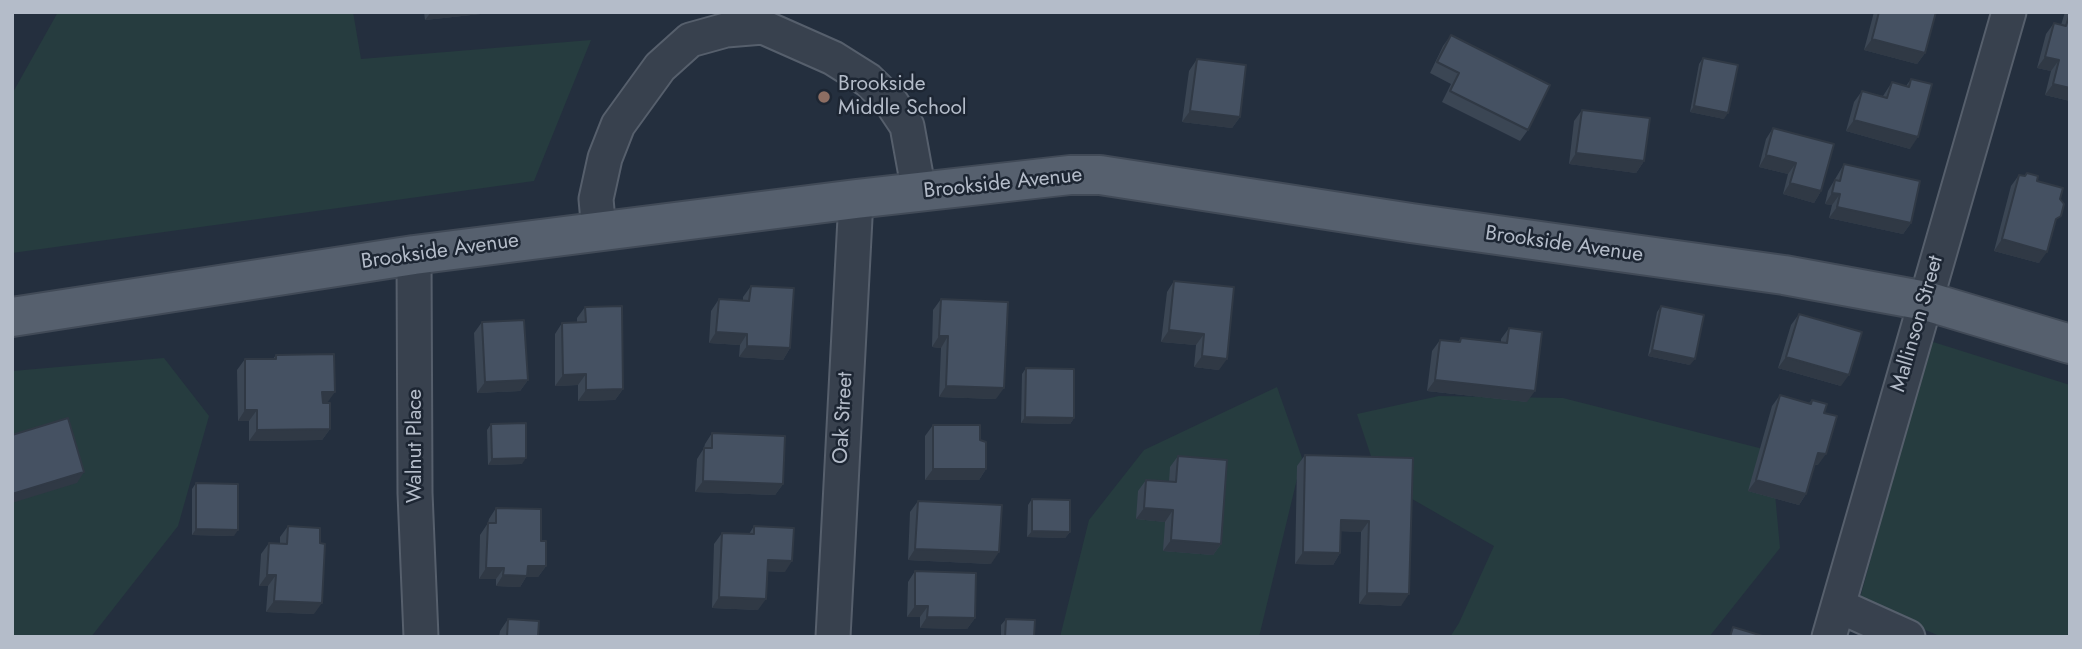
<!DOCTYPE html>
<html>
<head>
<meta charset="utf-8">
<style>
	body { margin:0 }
	#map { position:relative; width:2082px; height:649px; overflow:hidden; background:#242f3e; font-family:Jost,sans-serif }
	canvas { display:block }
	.frame { position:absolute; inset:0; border:14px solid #b4bcc9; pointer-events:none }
</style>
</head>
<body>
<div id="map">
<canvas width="2082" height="649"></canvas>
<div class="frame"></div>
</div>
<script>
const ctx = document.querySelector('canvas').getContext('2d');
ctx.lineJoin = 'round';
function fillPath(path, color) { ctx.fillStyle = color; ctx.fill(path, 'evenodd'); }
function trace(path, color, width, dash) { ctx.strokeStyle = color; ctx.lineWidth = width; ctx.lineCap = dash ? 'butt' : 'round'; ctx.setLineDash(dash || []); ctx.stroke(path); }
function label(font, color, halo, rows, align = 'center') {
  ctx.font = font + ' Jost,sans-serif'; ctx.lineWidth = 5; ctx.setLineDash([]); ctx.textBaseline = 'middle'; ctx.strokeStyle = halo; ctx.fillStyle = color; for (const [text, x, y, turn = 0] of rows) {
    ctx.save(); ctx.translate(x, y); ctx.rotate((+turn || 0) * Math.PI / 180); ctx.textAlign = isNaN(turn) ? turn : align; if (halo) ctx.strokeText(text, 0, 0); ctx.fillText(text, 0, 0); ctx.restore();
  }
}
fillPath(new Path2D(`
	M58 12H353L361 59 591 40 534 181 12 253V94Z
	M1930 341 2070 385V637H1942L1859 602Z
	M164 358 209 416 178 526 91 637H12V371Z
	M1277 387 1302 458 1259 637H1060L1089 520 1144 450Z
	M1439 396 1563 398 1771 451 1780 548 1709 637H1450L1459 623 1494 546 1379 480 1357 414Z`), '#263c3f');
const minor = new Path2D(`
	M599 232 596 199 605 158 618 125 660 67 690 40 726 30 763 27 833 58 868 80 891 102 907 126 919 192
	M414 255 415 493 421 637
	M1839 606 1908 637
	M833 637 856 199
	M1829 637 2009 12`);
const major = new Path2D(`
	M12 317 414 255 856 199 1070 175H1100L1411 223 1784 275 1926 301 2070 344`);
trace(minor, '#565f6c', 37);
trace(major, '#414a57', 42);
trace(minor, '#38414e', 33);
trace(major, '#56606e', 38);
fillPath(new Path2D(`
	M424 12H499L425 20Z
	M1874 12H1936L1925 53 1917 64 1864 50Z
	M2065 12H2070V101L2045 95 2051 71 2037 68 2046 34 2054 23 2061 25Z
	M1451 35 1528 130 1520 141 1442 102 1451 84 1430 73 1443 46Z
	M1703 58 1724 119 1690 112 1699 64Z
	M1197 59 1240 117 1232 128 1182 122 1189 71Z
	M1911 79 1910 149 1846 131 1854 102 1862 91 1883 96 1892 82 1906 86Z
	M1582 110 1644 161 1636 173 1569 164 1574 121Z
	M1773 128 1821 191 1814 203 1783 194 1788 174 1759 167 1766 139Z
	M1844 164 1911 223 1903 234 1829 218 1832 205 1825 204 1828 191Z
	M2027 173 2037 181 2054 226 2039 263 1994 251 2011 186 2019 175 2024 176Z
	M1174 281 1234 287 1219 370 1194 367 1196 345 1161 342 1167 292Z
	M751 286 790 348 783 360 739 357 740 345 709 343 711 311 719 299 743 301V297Z
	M941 299 996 399 939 397 941 348 932 347 933 310Z
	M1661 306 1690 365 1648 356 1657 312Z
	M585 307 623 389 615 400 578 401V385L555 386V334L562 323 577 322V318Z
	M1799 314 1841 386 1778 368 1791 325Z
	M482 322 528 380 520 391 477 393 474 333Z
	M1509 328 1527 402 1427 391 1432 351 1440 340 1458 342 1461 338 1501 342V339Z
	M276 355 327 403 330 429 322 440 249 441V421H238L237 370 245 359H273Z
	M1026 368 1074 418 1070 424 1021 423 1022 374Z
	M1780 395 1809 403 1812 400 1824 413 1818 465H1815L1806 494 1799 505 1748 491 1772 406Z
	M491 424 522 464 488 465 487 430Z
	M933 425 980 440 986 469 979 480H925V436Z
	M712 433 783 484 775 495 695 492 697 459 704 448 705 444Z
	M1305 455 1413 458 1401 606 1359 604 1361 532 1341 531 1340 553 1333 565 1295 564 1297 466Z
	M1178 456 1221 544 1213 555 1163 551 1165 522 1136 519 1138 491 1146 480 1169 482 1170 467Z
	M196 483 234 536 192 535V489Z
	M1032 499 1070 532 1065 538 1027 537 1028 505Z
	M918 501 991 564 908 560 910 512Z
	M496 508 541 541 546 566 538 577H526L520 587 496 586V579H479L480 535 488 523 489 519Z
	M288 526 314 614 266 612 268 586H259L261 554 269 543H280V537Z
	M754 526 785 572 767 571 758 610 712 608 714 544 722 533 749 534Z
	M915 571 975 618 967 629 920 628V617H907L908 582Z
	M508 619 538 637H499L500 631Z
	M1006 619 1034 637H1001V625Z`), '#3b4654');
fillPath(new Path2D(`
	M431 12H499L425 20Z
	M1872 39 1925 53 1917 64 1864 50Z
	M2045 57 2059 60 2051 71 2037 68Z
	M2053 84 2070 88V101L2045 95Z
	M1694 106 1728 113 1724 119 1690 112Z
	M1190 111 1240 117 1232 128 1182 122Z
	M1854 120 1918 137 1910 149 1846 131Z
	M1576 153 1644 161 1636 173 1569 164Z
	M1766 155 1796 163 1788 174 1759 167Z
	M1790 183 1821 191 1814 203 1783 194Z
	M1832 193 1840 194 1832 205 1825 204Z
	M1837 207 1911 223 1903 234 1829 218Z
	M2002 239 2047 252 2039 263 1994 251Z
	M1169 330 1204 334 1196 345 1161 342Z
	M716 332 747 334 740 345 709 343Z
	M939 336H948L941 348 932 347Z
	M747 346 790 348 783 360 739 357Z
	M1652 350 1695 359 1690 365 1648 356Z
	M1202 356 1227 359 1219 370 1194 367Z
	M1786 357 1849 375 1841 386 1778 368Z
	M586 374 578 385 555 386 563 375Z
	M528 380 520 391 477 393 485 382Z
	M1435 380 1535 391 1527 402 1427 391Z
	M946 386 1004 388 996 399 939 397Z
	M623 389 615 400 578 401 586 390Z
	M322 392H335L327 403H314Z
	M245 410H257L249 421H238Z
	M1025 417 1074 418 1070 424 1021 423Z
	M330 429 322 440 249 441 257 430Z
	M1818 453 1826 454 1818 465 1810 464Z
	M526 458 522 464 488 465 492 459Z
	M933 469H986L979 480H925Z
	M84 472 77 483 12 503V494Z
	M1756 480 1806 494 1799 505 1748 491Z
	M703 481 783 484 775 495 695 492Z
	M1144 508 1173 510 1165 522 1136 519Z
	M1341 520 1369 521 1361 532 1333 531Z
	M196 529 238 530 234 536 192 535Z
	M1032 531 1070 532 1065 538 1027 537Z
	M1171 540 1221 544 1213 555 1163 551Z
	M915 549 999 552 991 564 908 560Z
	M1303 552 1340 553 1333 565 1295 564Z
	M768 560 792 561 785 572 760 571Z
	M528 566H546L538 577H526L520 587 496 586 503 575Z
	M486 568H504L496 579H479Z
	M267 575H276L268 586H259Z
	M1367 593 1409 594 1401 606 1359 604Z
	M719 597 766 599 758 610 712 608Z
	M274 601 322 603 314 614 266 612Z
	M915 606H928L920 617H907Z
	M927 617 975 618 967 629 920 628Z`), '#303945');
const building = new Path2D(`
	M1879 12H1936L1925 53 1872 39Z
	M2070 12V88L2053 84 2059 60 2045 57 2054 23 2066 26Z
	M1451 35 1550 85 1528 130 1450 91 1459 73 1437 62Z
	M1703 58 1738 65 1728 113 1694 106Z
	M1197 59 1246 65 1240 117 1190 111Z
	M1911 79 1932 84 1918 137 1854 120 1862 91 1887 98 1892 82 1909 87Z
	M1582 110 1650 118 1644 161 1576 153Z
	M1773 128 1834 144 1821 191 1790 183 1796 163 1766 155Z
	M1844 164 1920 181 1911 223 1837 207 1840 194 1832 193 1835 180 1840 181Z
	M2027 173 2038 176 2037 181 2063 188 2060 199 2064 204 2061 216 2056 219 2047 252 2002 239 2019 175 2025 176Z
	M1174 281 1234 287 1227 359 1202 356 1204 334 1169 330Z
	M751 286 794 288 790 348 747 346V334L716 332 719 299 749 301Z
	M941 299 1008 302 1004 388 946 386 948 336H939Z
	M622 306 623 389 586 390V374L563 375 562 323 586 322 585 307Z
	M1661 306 1704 315 1695 359 1652 350Z
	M1799 314 1862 332 1849 375 1786 357Z
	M524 320 528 380 485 382 482 322Z
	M1509 328 1542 332 1535 391 1435 380 1440 340 1460 342 1461 338 1507 343Z
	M334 354 335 392H322L323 403H330V429L257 430V410H245V359H276V355Z
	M1026 368 1074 369V418L1025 417Z
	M1780 395 1811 404 1812 400 1827 404 1824 413 1837 416 1826 454 1818 453 1806 494 1756 480Z
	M68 418 84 472 12 494V435Z
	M526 423V458L492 459 491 424Z
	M933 425H980V440L986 442V469H933Z
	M712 433 785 436 783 484 703 481 704 448H712Z
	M1305 455 1413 458 1409 594 1367 593 1369 521 1341 520 1340 553 1303 552Z
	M1178 456 1227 460 1221 544 1171 540 1173 510 1144 508 1146 480 1176 482Z
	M196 483 238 484V530L196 529Z
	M1032 499 1070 500V532L1032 531Z
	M918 501 1002 505 999 552 915 549Z
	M496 508 541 509V541H546V566H528L527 576 503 575 504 568H486L488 523H496Z
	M288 526 320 528V543L325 544 322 603 274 601 276 575H267L269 543 287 544Z
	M754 526 794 528 792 561 768 560 766 599 719 597 722 533 754 534Z
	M915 571 976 573 975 618 927 617 928 606H915Z
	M508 619 539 621 538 637H507Z
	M1006 619 1035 620 1034 637H1005Z
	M1733 627 1766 637H1730Z`);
fillPath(building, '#455162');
trace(building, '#303945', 2);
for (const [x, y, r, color] of [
	[824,97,7,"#8d6e63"]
]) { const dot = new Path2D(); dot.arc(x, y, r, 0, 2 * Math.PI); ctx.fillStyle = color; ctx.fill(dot); trace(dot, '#1d2633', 2.5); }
label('21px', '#b4bcc9', '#1d2633', [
	["Brookside",838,85],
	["Middle School",838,109]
], 'left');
label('21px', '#b4bcc9', '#1d2633', [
	["Brookside Avenue",1003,184,-6],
	["Brookside Avenue",1564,245,8],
	["Brookside Avenue",440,252,-8],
	["Mallinson Street",1918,324,-74],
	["Oak Street",844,418,-87],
	["Walnut Place",416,446,-90]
]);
</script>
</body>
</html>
